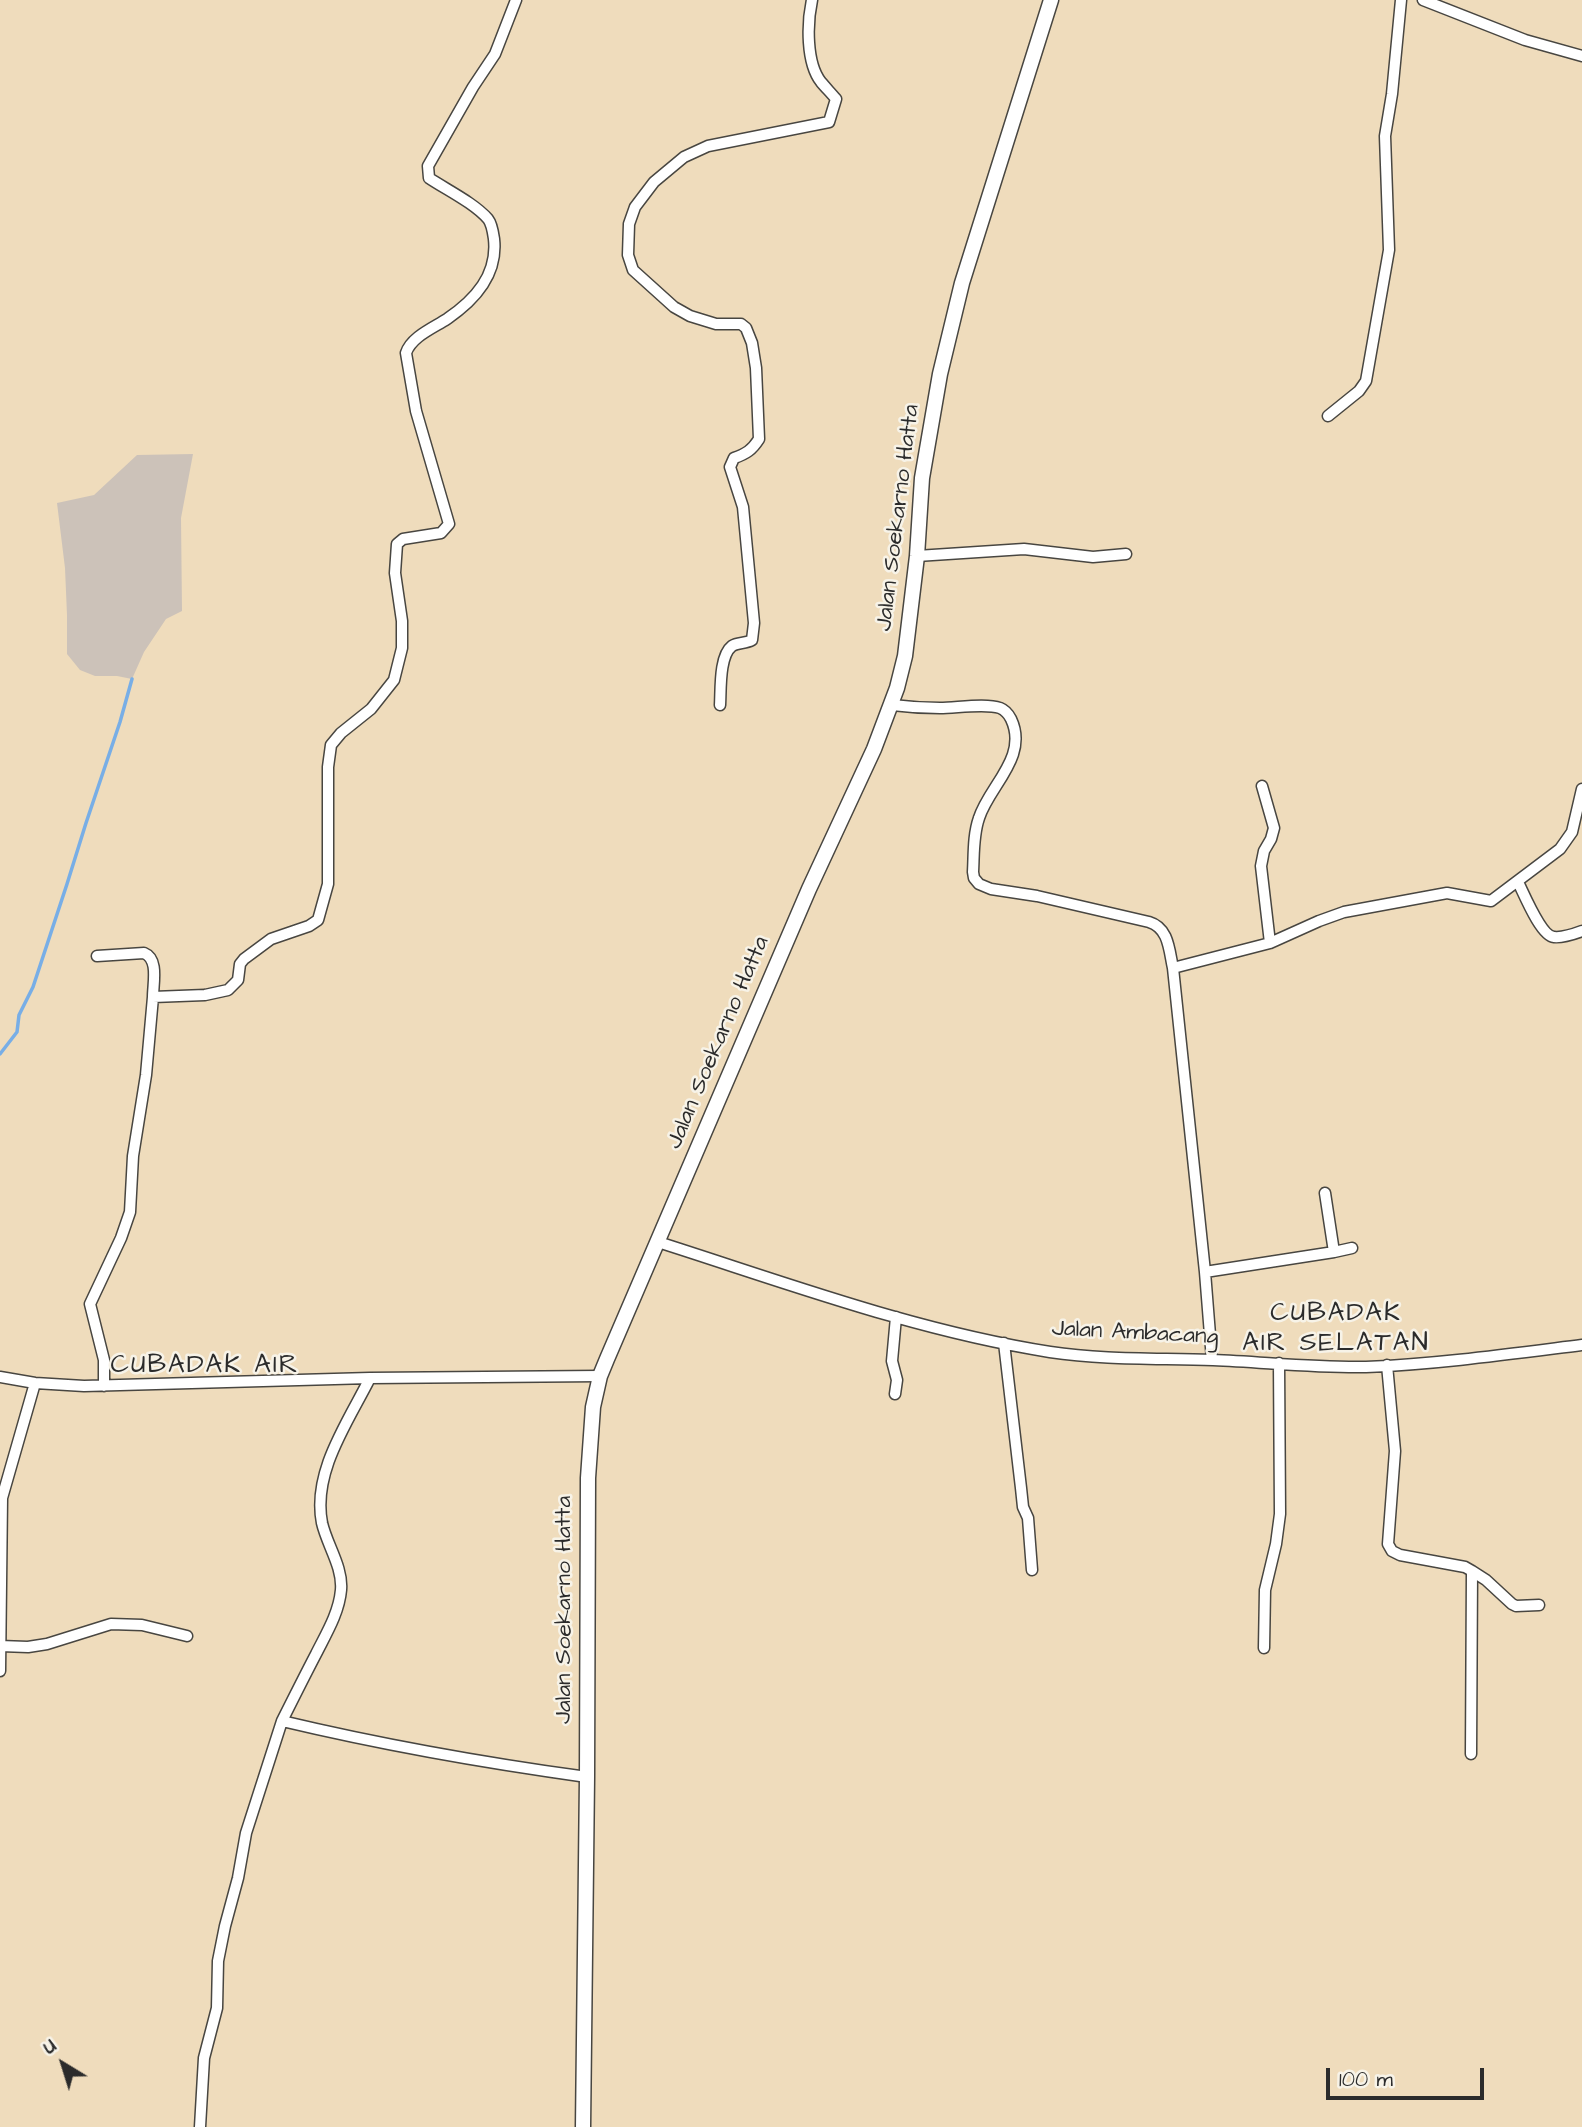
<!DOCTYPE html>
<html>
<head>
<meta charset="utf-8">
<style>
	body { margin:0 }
	#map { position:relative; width:1582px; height:2127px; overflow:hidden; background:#efdcbc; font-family:"Architects Daughter",sans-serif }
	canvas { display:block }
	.north { position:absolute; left:28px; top:2029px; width:70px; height:70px; -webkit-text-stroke:5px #f7f3e8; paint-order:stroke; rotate:322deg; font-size:19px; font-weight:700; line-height:28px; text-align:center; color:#2b2b2b }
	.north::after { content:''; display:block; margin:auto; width:24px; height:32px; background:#2b2b2b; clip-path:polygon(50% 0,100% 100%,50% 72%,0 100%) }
	.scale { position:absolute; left:1326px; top:2068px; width:158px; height:32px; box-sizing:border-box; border:4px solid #2b2b2b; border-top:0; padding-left:9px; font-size:21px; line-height:24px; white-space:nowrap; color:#2b2b2b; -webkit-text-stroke:5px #f7f3e8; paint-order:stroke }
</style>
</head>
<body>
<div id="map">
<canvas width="1582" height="2127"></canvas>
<div class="north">U</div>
<div class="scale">100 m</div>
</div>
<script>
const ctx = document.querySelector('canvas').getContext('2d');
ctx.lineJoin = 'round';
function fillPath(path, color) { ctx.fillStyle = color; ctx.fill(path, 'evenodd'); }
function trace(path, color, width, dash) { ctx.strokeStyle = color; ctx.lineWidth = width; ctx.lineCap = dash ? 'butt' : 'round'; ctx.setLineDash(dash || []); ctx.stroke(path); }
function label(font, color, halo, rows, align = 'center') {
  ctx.font = font + ' "Architects Daughter",sans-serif'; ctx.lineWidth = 5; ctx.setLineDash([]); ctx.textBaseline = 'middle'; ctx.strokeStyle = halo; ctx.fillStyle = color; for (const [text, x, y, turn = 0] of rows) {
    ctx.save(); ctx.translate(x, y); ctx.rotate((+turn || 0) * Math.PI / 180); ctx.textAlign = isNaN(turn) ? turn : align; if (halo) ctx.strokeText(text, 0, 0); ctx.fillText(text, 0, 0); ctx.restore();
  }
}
fillPath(new Path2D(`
	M193 454 181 518 182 611 166 619 144 652 132 679 117 676H95L80 670 67 654V615L65 568 57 503 94 495 137 455Z`), '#ccc2b9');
trace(new Path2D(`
	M0 1054 17 1032 19 1015 33 987 67 884 86 823 120 722 132 679`), '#78aee6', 3.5);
const minor = new Path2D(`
	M1423 0 1525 40 1582 56
	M1328 416 1359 391 1366 381 1389 250 1385 136 1392 94 1401 0
	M917 556 1024 549 1093 557 1126 554
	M720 705C721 690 719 656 732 646 738 642 745 644 752 640L754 623 743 507 730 467 734 458C746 454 752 450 759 439L756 368 752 343 746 328 741 324H716L690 316 674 307 633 270 628 255 629 224 635 207 654 182 684 157 708 146 829 122 836 99C831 93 826 88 821 82 806 63 807 23 812 0
	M892 705C908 707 924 708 940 708 956 708 986 703 1000 708 1005 710 1009 715 1011 719 1029 757 989 786 979 818 973 835 974 854 973 872L974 878 979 884 991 889 1037 896 1149 922C1169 928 1169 950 1173 968L1205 1272 1212 1360
	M1262 786 1274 828 1271 839 1264 851 1261 866 1270 943
	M1518 882C1524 894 1541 936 1554 937 1563 938 1574 934 1582 931
	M97 956 144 953C159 959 153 983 153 997
	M1173 968 1270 943 1319 921 1344 912 1447 893 1491 901 1560 849 1572 832 1582 789
	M1325 1193 1334 1252
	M658 1242C787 1283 916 1331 1050 1352 1104 1360 1158 1358 1213 1360 1264 1362 1315 1368 1366 1367 1438 1364 1510 1354 1582 1345
	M1205 1272 1334 1252 1352 1248
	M1004 1343 1021 1488 1023 1507 1028 1518 1032 1570
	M1387 1365 1395 1451 1388 1544 1392 1551 1400 1555 1465 1567 1472 1571 1471 1754
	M0 1377 35 1383 84 1386 370 1378 600 1376
	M104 1386V1360L90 1304 121 1238 130 1212 133 1156 146 1075 153 997 205 995 228 990 238 980 240 964 244 959 271 939 309 926 318 920 328 884V767L331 745 341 733 371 709 394 680 402 648V621L395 573 397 544 403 539 441 533 449 524 416 411 406 353C411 337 433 328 447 319 475 300 498 275 494 239 493 232 492 224 488 219 474 203 447 190 429 178L428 166 473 87 495 54 516 0
	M895 1394 897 1380 892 1361 896 1317
	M1472 1571 1486 1580 1512 1604 1516 1606 1539 1605
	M0 1646 28 1647 47 1644 111 1624 142 1625 187 1636
	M1264 1648 1265 1590 1276 1544 1280 1514 1279 1363
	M0 1671 2 1498 35 1383
	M282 1721C293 1699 304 1677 316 1654 326 1634 339 1613 341 1590 343 1567 327 1545 322 1523 312 1472 348 1422 370 1378
	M200 2127 204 2058 217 2008 218 1961 225 1926 238 1878 246 1833 282 1721C383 1745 485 1763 587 1777`);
const tertiary = new Path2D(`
	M583 2127 587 1777 588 1478 593 1407 600 1376 607 1359 809 889 874 749 897 688 905 656 917 556 922 478 940 374 962 283 1051 0`);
trace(minor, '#484641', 13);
trace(tertiary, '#484641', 17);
trace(minor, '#fff', 10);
trace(tertiary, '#fff', 14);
label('23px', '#2b2b2b', '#f7f3e8', [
	["Jalan Soekarno Hatta",899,518,-83],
	["Jalan Soekarno Hatta",719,1043,-67],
	["Jalan Ambacang",1135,1334,3],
	["Jalan Soekarno Hatta",565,1610,-90]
]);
ctx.letterSpacing = '2px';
label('26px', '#2b2b2b', '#f7f3e8', [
	["CUBADAK",1336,1315],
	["AIR SELATAN",1336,1345],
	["CUBADAK AIR",205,1367]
]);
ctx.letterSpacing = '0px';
</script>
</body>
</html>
